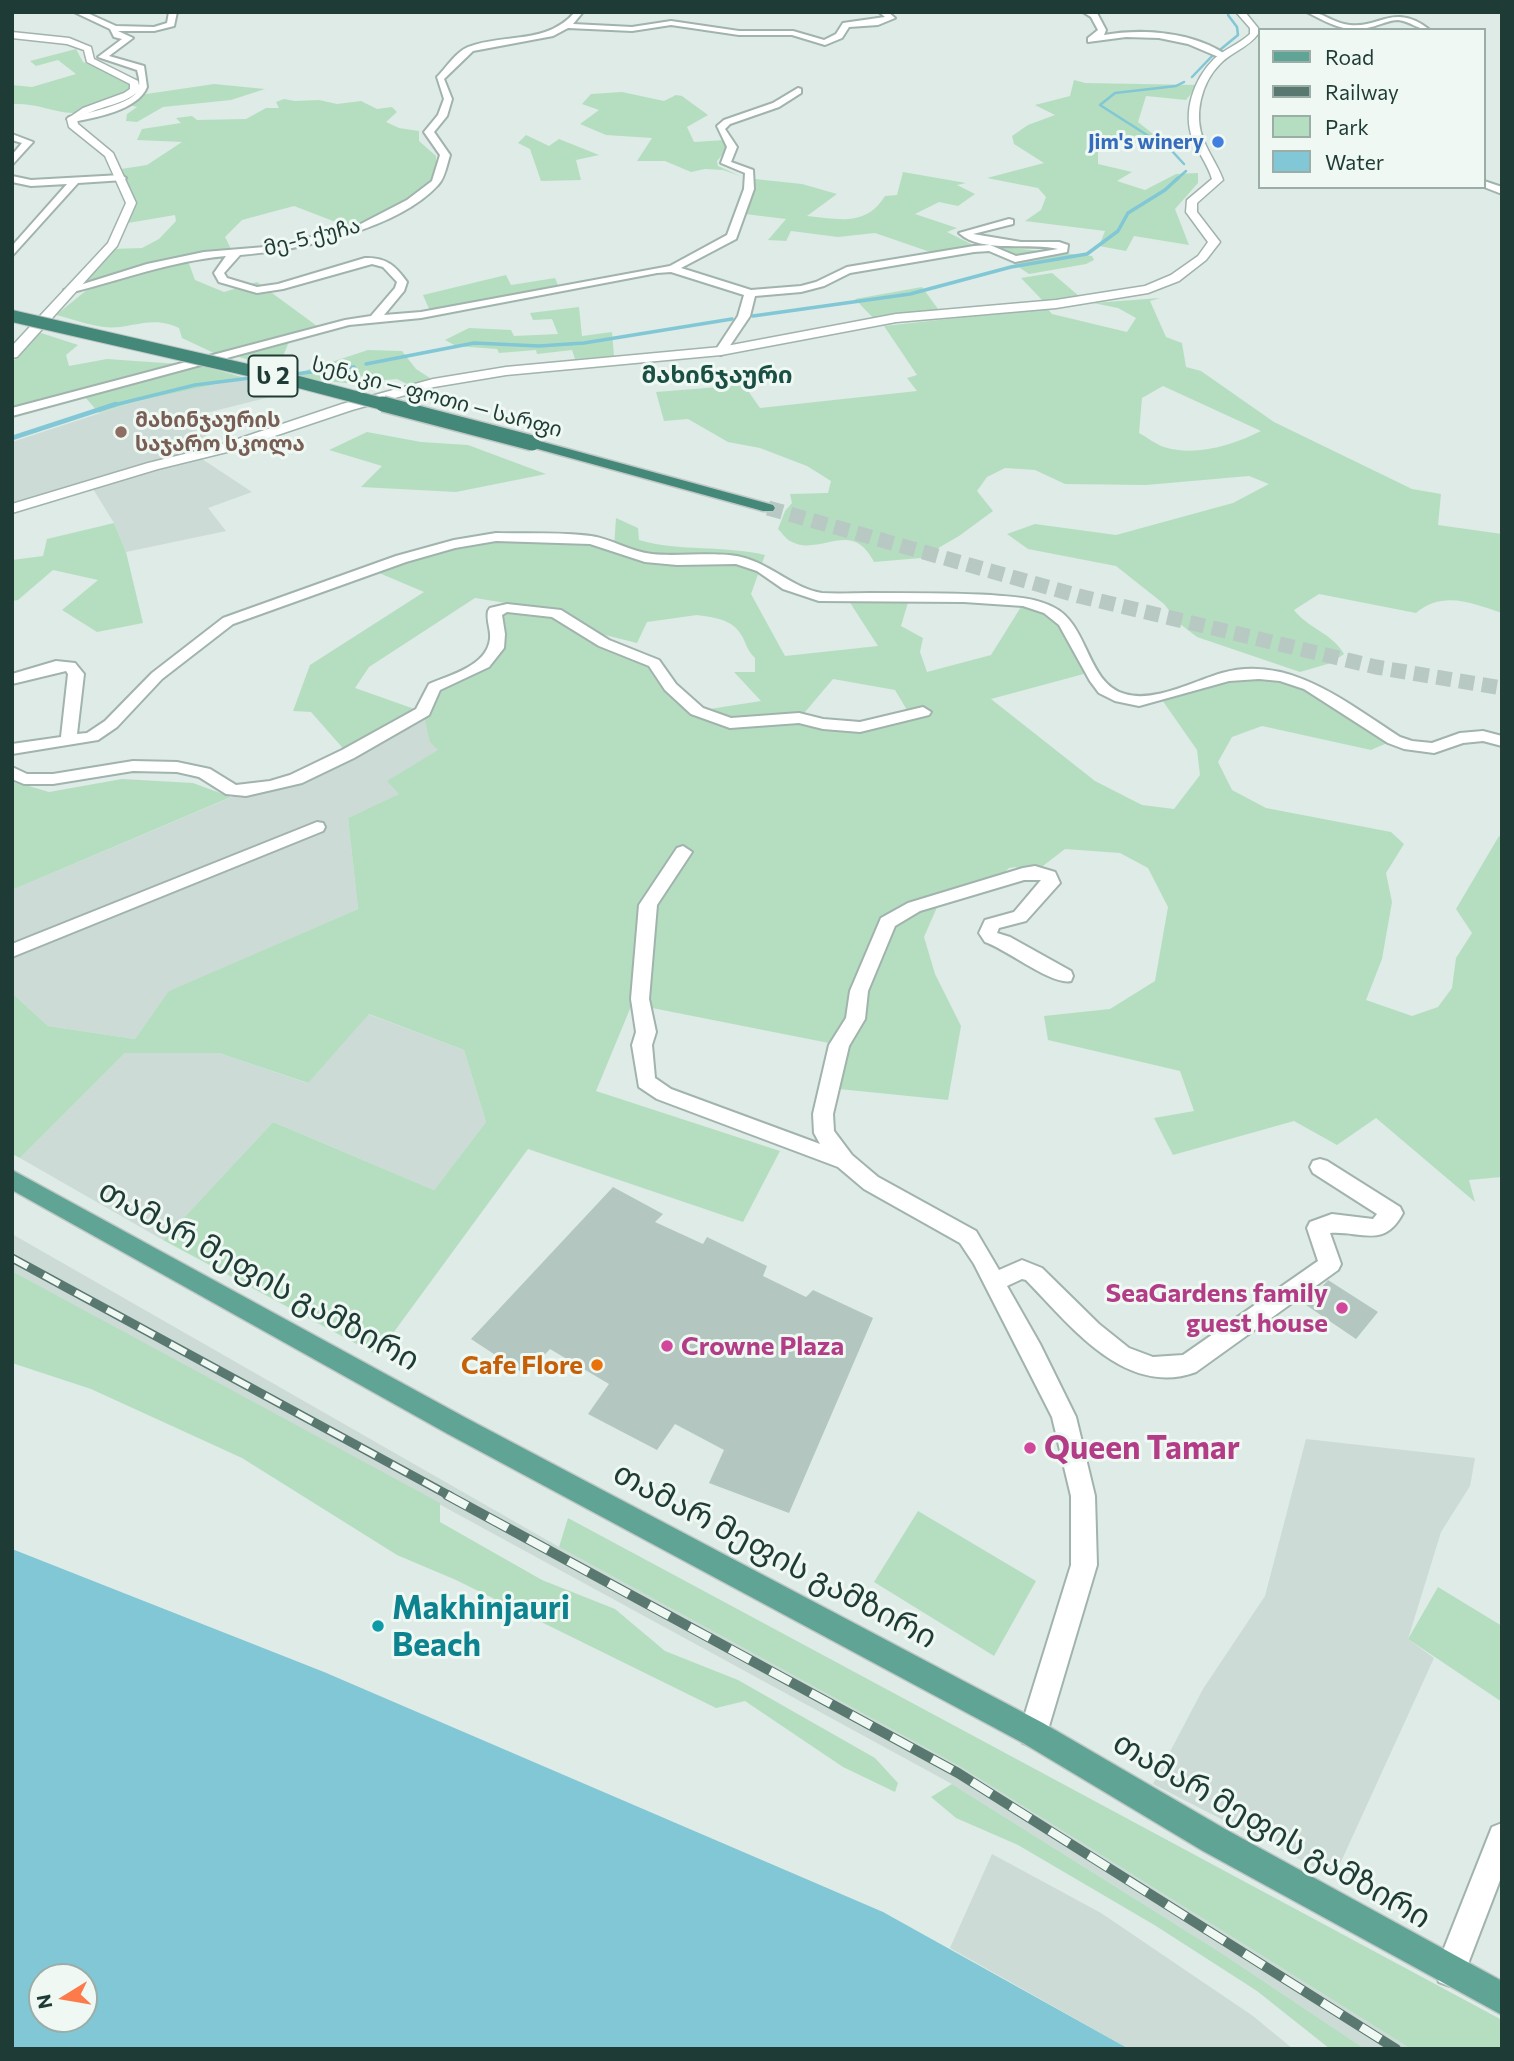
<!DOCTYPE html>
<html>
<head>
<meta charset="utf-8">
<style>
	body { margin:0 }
	#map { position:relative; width:1514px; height:2061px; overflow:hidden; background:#deebe6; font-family:Commissioner,sans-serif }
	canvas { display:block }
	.frame { position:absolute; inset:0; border:14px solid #1e3c35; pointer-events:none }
	.legend { position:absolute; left:1258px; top:28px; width:228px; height:161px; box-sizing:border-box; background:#eff8f3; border:2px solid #9bada7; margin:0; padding:9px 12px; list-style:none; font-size:21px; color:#1e3c35 }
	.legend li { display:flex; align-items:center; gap:14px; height:35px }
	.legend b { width:35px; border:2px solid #9bada7 }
	.north { position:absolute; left:28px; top:1963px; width:70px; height:70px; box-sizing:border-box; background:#eff8f3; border:2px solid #9bada7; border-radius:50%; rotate:259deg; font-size:19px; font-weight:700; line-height:28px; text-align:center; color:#1e3c35 }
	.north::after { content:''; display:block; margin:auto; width:24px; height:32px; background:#fd7a4a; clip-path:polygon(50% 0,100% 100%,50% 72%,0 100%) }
</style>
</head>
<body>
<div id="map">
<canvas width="1514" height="2061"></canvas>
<div class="frame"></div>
<ul class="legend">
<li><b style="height:9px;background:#5fa494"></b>Road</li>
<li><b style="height:9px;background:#587870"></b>Railway</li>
<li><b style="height:19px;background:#b5dec1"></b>Park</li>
<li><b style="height:19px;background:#81c7d5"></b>Water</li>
</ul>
<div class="north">N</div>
</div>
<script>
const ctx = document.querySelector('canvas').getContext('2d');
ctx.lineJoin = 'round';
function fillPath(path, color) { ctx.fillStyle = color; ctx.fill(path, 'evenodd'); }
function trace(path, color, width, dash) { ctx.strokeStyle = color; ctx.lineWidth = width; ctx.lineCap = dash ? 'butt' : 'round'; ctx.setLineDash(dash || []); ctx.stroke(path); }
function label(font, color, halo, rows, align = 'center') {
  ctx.font = font + ' Commissioner,"Noto Sans Georgian",sans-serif'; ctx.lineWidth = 6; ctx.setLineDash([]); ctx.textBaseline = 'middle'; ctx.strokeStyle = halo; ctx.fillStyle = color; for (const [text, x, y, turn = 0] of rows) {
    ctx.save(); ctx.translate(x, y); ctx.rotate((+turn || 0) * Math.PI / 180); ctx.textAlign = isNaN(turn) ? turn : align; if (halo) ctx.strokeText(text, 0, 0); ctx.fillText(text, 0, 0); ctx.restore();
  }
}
fillPath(new Path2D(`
	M245 378 282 387 290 392 198 415 185 423 222 445 154 462 12 504V442L134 402Z
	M196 455 252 492 208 508 226 531 126 552 114 523 90 484Z
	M423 712 439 750 388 781 400 794 348 818 358 909 170 991 135 1039 48 1026 12 993V890L246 791 272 786Z
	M368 1014 464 1050 486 1122 434 1190 273 1122 163 1240 20 1158 125 1053H219L307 1083Z
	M12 1234 559 1547 961 1767 1411 2049H1365L1223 1954 952 1784 12 1271Z
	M1306 1439 1475 1458 1470 1486 1441 1532 1408 1639 1434 1658 1334 1877 1153 1784 1203 1689 1265 1596Z
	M992 1854 1101 1913 1253 2016 1293 2049H1129L950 1948Z`), '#ccdbd5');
fillPath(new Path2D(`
	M76 49 83 62 112 73 131 85 130 91C114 99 92 114 73 113 51 112 38 103 12 104V85L32 87 76 74 58 60 36 66 30 61Z
	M1074 80 1085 83 1198 85 1186 100 1146 96 1138 122 1163 142 1098 143V164L1132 172 1117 181 1145 190 1176 174 1198 173V183L1175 209 1189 245 1134 236 1126 251 1099 246 1105 231 1025 221 1041 210 1046 197 1038 188 987 178 1044 163 1014 144 1012 136 1028 125 1055 115 1035 105 1070 96Z
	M214 84 265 89 231 100 163 107 137 122 126 121 127 114 137 107 121 103 133 96Z
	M622 92 664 101 676 95 682 96 708 115 687 127 694 142 725 140 729 147 717 161 718 166 740 176 723 170 705 169 691 172 665 161H637L652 138 606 135 580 124 599 110 582 104 591 94Z
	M284 99 295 101 319 100 337 104 361 101 377 109 392 107 397 112 386 122 399 128 419 131V141L436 156V182L408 201 354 229 294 206 242 220 225 237 232 251C179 254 129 269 78 285L112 249 142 248 159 239 176 221 175 215 128 223 134 202 121 169 147 165 182 142 137 140 142 129 181 123 176 118 192 116 197 120 246 119 266 108H279L276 102Z
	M526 135 549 146 559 139 599 155 576 160 581 180 541 181 530 149 518 143Z
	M903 172 966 183 957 185 975 194 958 206 939 202 915 214 957 228 947 232 971 244 1092 256 1094 260 1086 264 1029 274 992 249 936 254 875 233 838 237 791 231 786 241 768 240 786 219 745 214 755 179 802 184 837 194 807 216C838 219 866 227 885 196L897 195Z
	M188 261 195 280 224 292 257 282 317 326 216 354 182 338 179 328C150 314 131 330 104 327 88 325 72 319 56 315L88 289 101 283Z
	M1052 273 1079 296 1043 301 1021 278Z
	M506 275 511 285 555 278 558 285 430 311 423 295Z
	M922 287 938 309 876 321 855 299Z
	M1160 298 1150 301 1166 337 1182 343 1186 367 1201 371 1274 422 1412 489 1441 494 1438 525 1502 534V613C1472 603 1443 590 1416 613L1319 594 1294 610C1309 629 1332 633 1344 654L1331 663 1300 672 1197 637 1180 624 1164 604 1116 566 1028 549 1007 534 1035 524 1116 535 1233 503 1269 484 1249 476 1146 485 1065 484 1035 470 1005 468 987 477 977 491 993 511 959 536 921 558 874 562C851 517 820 558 790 541 786 539 781 532 778 529L785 511 792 503 790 494 828 493 831 481 807 466 760 448 728 442 688 419 664 421 656 392 744 385 760 408 917 391 907 378 917 375 884 326 1047 308 1052 314 1127 332 1136 318 1118 308 1093 303ZM1163 386 1261 431C1233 445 1196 457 1164 447 1155 444 1147 437 1139 433L1142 398Z
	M579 307 582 336 612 332 614 356 575 359 572 350 537 354 536 350 499 353 497 349 456 346 445 340 469 328 511 330 514 336 558 334 552 319 533 320 530 313Z
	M38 332 78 345 66 355 69 366 107 359 179 364 12 409V363Z
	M290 339 278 369 233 355Z
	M368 350 402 351 416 369 433 380 409 385 397 379 346 383 308 379 295 374Z
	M196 364 245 378 134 402 99 413 84 396Z
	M367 432 421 442 468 445 546 474 456 492 361 487 382 466 329 450Z
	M616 518 638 528 639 540C680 552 724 545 765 555L751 594 785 656 878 646 847 598 909 599 901 626 923 638 920 652 927 672 991 655 1024 602 1049 610 1091 672 991 699 1095 781 1142 805 1174 809 1200 775 1197 750 1160 697 1228 676 1293 679 1394 740 1371 750 1262 726 1232 737 1218 762 1232 790 1266 808 1391 832 1404 844 1386 873 1392 902 1382 959 1366 1000 1412 1016 1438 1007 1452 988 1456 958 1472 933 1456 909 1499 836 1502 838V1177L1469 1180 1475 1202 1376 1118 1337 1145 1294 1121 1173 1155 1154 1118 1194 1111 1180 1071 1048 1040 1044 1016 1110 1009 1155 981 1168 907 1148 868 1120 853 1065 849 1035 872 1023 874 1016 867 1009 868 990 886 938 905 924 937 935 974 961 1026 948 1100 829 1088 839 1045 632 1004 596 1091 780 1151 743 1222 528 1149 377 1355 163 1240 273 1122 434 1190 486 1122 464 1050 369 1014 308 1083 219 1053H125L20 1158 12 1154V993L48 1026 135 1039 169 991 358 909 348 818 399 794 387 781 438 750 430 742 423 712 348 754 311 712 293 711 310 665 424 592 372 570 472 540H591L614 547ZM475 598 512 604 493 618 496 649 457 676 434 687 423 712 355 688 369 667ZM697 615C712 617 731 619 740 633 747 643 745 648 755 658V672H734L761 701 697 711 654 663 581 629 637 643 647 622ZM833 679 895 690 910 715 860 727 800 718Z
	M114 523 126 552 143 623 97 632 62 610 98 580 53 570 18 600 12 601V560L43 556 47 539Z
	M122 779 193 783 231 797 12 890V781L49 792Z
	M12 1271 440 1503V1522L542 1580 615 1609 665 1651 738 1680 875 1758 898 1783 895 1792 843 1767 745 1701 716 1708 456 1580 397 1555 242 1458 91 1389 12 1363Z
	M918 1511 1036 1581 994 1656 874 1582Z
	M568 1518 1502 2020V2049H1411L961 1767 559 1547Z
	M1438 1587 1502 1626V1702L1408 1639Z
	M952 1784 1223 1954 1365 2049H1330L1257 1991 1156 1926 1018 1845 956 1818 931 1797Z`), '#b5dec1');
fillPath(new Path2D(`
	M12 1549 324 1672 883 1912 1129 2049H12ZM42 1977H84V2019H42Z`), '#81c7d5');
trace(new Path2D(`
	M1221 49 1238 35 1237 27 1228 15
	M1192 77 1214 54
	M1184 82 1176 86 1115 93 1100 105 1172 151 1184 164
	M1176 180 1186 171`), '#81c7d5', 2.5);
trace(new Path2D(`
	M753 316 910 294 1011 267 1087 254 1118 231 1128 213 1165 190 1178 178
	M366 364 474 343 539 346 584 343 732 319
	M286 375 354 367
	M110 406 195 385 258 377`), '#81c7d5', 3.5);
trace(new Path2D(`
	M12 438 116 404`), '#81c7d5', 4.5);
fillPath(new Path2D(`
	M613 1187 663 1214 655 1222 703 1244 707 1237 767 1266 763 1276 806 1297 813 1290 873 1318 789 1513 709 1483 724 1450 675 1424 657 1450 588 1414 609 1384 550 1349 526 1375 471 1339Z
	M1328 1280 1378 1312 1356 1339 1306 1305Z`), '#b3c6bf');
trace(new Path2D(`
	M768 508 1079 596 1376 667 1502 688`), '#b8c8c3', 15, [15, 8]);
const minor = new Path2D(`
	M74 12H85L116 26 154 27 167 23 169 12H177L174 26 154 31H118L133 38 109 56 144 66 147 87C138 110 95 118 72 122L67 119 69 117C84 114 128 105 137 92 141 85 139 77 137 70L98 57 122 39 114 37 110 29Z
	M575 12H583L573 24 632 27 671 21 739 31H793L824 40 836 34 843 23 885 17 879 12H888L895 18 878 25 849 27 842 38 825 45 792 35H739L671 25 632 31 568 28 553 36 473 51 444 79 452 99 447 116 434 132 450 155C447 164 445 178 438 185 397 230 299 250 240 255L224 273 227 278 257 287 278 284 365 258C386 257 396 266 407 282L404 291 384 315 421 312 670 266 727 235 744 189 745 173 721 163 727 147 717 126 724 120 773 103 798 88 801 89V93L779 107 730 124 725 129 737 147 731 162 753 170 754 189 736 239 681 268 751 290 801 286 816 282 847 267 974 246 990 245 1016 256 1058 249C1034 242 981 254 959 233L1009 219 1013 220V224L973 234 1021 242H1059L1068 245 1067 252 1015 262 989 251 974 252 850 273 824 286 801 292 755 296 750 316 725 353 721 355 715 351 738 316 744 295 671 272 657 273 421 318 349 325 12 416V408L345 320 371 316 395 288 397 282 383 267 372 264 283 289 257 293 219 282 214 273 226 256C171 261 121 280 69 293L64 290 147 264 204 252 265 247 353 228 407 200 432 181 440 155 424 132 438 115 444 99 437 77C446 68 456 52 468 47 505 33 547 45 575 12Z
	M1083 12 1097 13 1106 30 1104 35C1143 28 1195 32 1228 56L1221 58 1188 44 1159 38 1126 37 1088 42V38L1098 30 1091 17Z
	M1307 12C1323 12 1330 21 1344 24 1378 32 1392 0 1430 30 1418 30 1410 21 1398 20 1389 20 1380 25 1371 27 1346 34 1328 23 1307 12Z
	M12 134 33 142 12 165V155L22 143 12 140Z
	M121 175 126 178 124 180 78 183 12 256V246L67 184 31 186 12 182V176L31 180Z
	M1484 181 1502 187V194L1484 187Z
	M496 533C527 534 560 532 591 536 612 539 631 552 652 554 677 557 719 551 741 557 771 564 794 589 822 593 838 594 854 593 870 593 910 593 951 593 991 595 1012 597 1034 597 1053 607 1089 624 1086 683 1125 694 1154 703 1194 681 1222 673 1289 654 1347 703 1400 737L1412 741 1432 743 1460 733 1483 731 1502 736V746L1483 741 1463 743 1434 753 1404 749 1388 743 1304 689 1280 681 1259 679 1229 681 1139 706 1115 701 1099 693 1090 681 1059 625 1044 613 1023 606 964 602 819 601 783 589 757 571 736 564 677 565 645 562 590 544 496 541 455 548 406 562 233 624 162 679 117 727 98 740 12 754V744L61 737 68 674 66 671 12 684V674L56 661 75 663 84 674 77 734 87 733 105 721 152 673 223 618 396 556 454 540Z
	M507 604 561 610 609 640 659 660 676 684 703 708 731 718 799 713 823 719 860 722 923 707 931 712 929 715 860 732 823 729 799 723 730 728 691 714 665 690 649 666 599 646 552 617 507 612 502 615 505 634 504 648 489 667 440 690 429 715 354 758 302 783 246 796 226 794 199 777 177 772 133 771 53 784H24L12 779V767L27 774H53L133 761 177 762 210 769 236 785 270 781 290 775 342 750 416 709 429 684C450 675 487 666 490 639 491 629 486 621 488 611L490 608Z
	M317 822 323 823 325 827 323 831 12 957V944Z
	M683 846 692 852 657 905 649 999 656 1032 652 1045 655 1078 671 1089 820 1144 814 1133 813 1114 829 1045 846 1018 850 991 881 918 908 903 1023 868 1035 866 1055 872 1060 883 1026 921 999 928 997 933 1010 937 1071 971 1073 976 1071 981C1053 986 1006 949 985 942L979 933 985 920 1014 912 1041 880H1024L920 911 895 926 868 991 865 1019 849 1046 833 1114 834 1131 852 1155 878 1177 976 1231 999 1270 1022 1260 1042 1268 1099 1324 1129 1348 1153 1357 1183 1355 1318 1261 1307 1228 1310 1222 1332 1214 1373 1219 1377 1214 1313 1173 1310 1167 1313 1161 1320 1159 1327 1161 1400 1207 1403 1213C1384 1249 1362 1231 1330 1233L1341 1264 1338 1270 1196 1372C1125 1398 1070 1325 1026 1280L1022 1279 1007 1286 1040 1344 1076 1417 1095 1496 1097 1565 1047 1733 1043 1743 1033 1747 1023 1743 1019 1733 1071 1565V1496L1052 1417 974 1264 960 1243 864 1189 838 1167 657 1099 639 1087 632 1045 636 1032 631 999 639 905 677 848Z
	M1502 1823V1875L1461 1982 1450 1986 1439 1982 1435 1971 1492 1827Z`);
const tertiary = new Path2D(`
	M1236 12H1245L1258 28V34C1248 48 1231 52 1220 64 1201 83 1193 116 1204 141 1209 154 1218 166 1223 180L1197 203V212L1220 242 1206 260 1179 281 1148 293 1056 308 896 322 721 355 506 375 434 387 352 410 227 452 158 469 12 513V504L148 463 217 446 342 404 433 379 506 367 721 347 896 314 1056 300 1145 286 1171 275 1198 256 1208 242 1186 212 1187 200 1212 179C1208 165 1199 154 1193 140 1182 112 1194 79 1214 59 1225 49 1239 44 1250 34V28Z
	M12 32 69 38 91 47 94 59 138 81 140 90C122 107 96 105 77 120L78 124 113 153 136 203 117 246 17 357 12 358V346L108 243 126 203 105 156 69 127 67 119 83 108 124 93 130 89V84L87 62 84 50 67 44 12 38Z`);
const primary = new Path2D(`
	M12 1170 466 1418 1043 1723 1225 1829 1502 1981V2015L1203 1851 1023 1743 448 1434 12 1190Z`);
const trunk = new Path2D(`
	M532 439 773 505 775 508 773 511H763L527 446 525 443Z`);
trace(minor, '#a1b3ad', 4);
trace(tertiary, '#a1b3ad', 3);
trace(primary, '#c0c8c6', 3);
trace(trunk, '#c0c8c6', 3);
fillPath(minor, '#fff');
fillPath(tertiary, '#fff');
fillPath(primary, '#5fa494');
fillPath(trunk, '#448879');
const railFar1 = new Path2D(`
	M12 1258 450 1496`);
const rail = new Path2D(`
	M447 1495 958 1773 1396 2049`);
trace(railFar1, '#587870', 9);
trace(rail, '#587870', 10);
trace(railFar1, '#eff8f3', 6, [18]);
trace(rail, '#eff8f3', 8, [23]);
const trunkBridgeFar1 = new Path2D(`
	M12 316 287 379 390 406`);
const trunkBridge = new Path2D(`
	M383 404 532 443`);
trace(trunkBridgeFar1, '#c0c8c6', 14, []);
trace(trunkBridge, '#c0c8c6', 18, []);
trace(trunkBridgeFar1, '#448879', 12);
trace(trunkBridge, '#448879', 15);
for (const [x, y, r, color] of [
	[1218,142,7,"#3f7fe0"],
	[121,432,7,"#8d6e63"],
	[1342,1308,7,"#d1479c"],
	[667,1346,7,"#d1479c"],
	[597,1365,7,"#e8710a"],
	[1030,1448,7,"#d1479c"],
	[378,1626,7,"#0f9aa8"]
]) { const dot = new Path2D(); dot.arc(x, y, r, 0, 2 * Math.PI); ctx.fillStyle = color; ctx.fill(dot); trace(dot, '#eff8f3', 2.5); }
label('bold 21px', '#366cbe', '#eff8f3', [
	["Jim's winery",1204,142]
], 'right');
label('21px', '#1e3c35', '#eff8f3', [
	["მე-5 ქუჩა",312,237,-14],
	["სენაკი — ფოთი — სარფი",437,397,15]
]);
label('bold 21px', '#785e54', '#eff8f3', [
	["მახინჯაურის",135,420],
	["საჯარო სკოლა",135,444]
], 'left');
label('bold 24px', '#195043', '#eff8f3', [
	["მახინჯაური",717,375]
]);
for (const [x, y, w] of [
	[273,376,49]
]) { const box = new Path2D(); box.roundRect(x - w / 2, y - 20.5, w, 41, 5); ctx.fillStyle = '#eff8f3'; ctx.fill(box); trace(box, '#1e3c35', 2); }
label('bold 24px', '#1e3c35', null, [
	["ს 2",273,376]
]);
label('bold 26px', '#b23c85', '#eff8f3', [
	["SeaGardens family",1328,1293],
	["guest house",1328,1323],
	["Crowne Plaza",681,1346,"left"]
], 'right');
label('bold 26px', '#c56008', '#eff8f3', [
	["Cafe Flore",583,1365]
], 'right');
label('32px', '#1e3c35', '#eff8f3', [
	["თამარ მეფის გამზირი",259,1275,29],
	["თამარ მეფის გამზირი",775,1555,28],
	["თამარ მეფის გამზირი",1272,1830,30]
]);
label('bold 32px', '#b23c85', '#eff8f3', [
	["Queen Tamar",1044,1448]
], 'left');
label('bold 32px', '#0d838f', '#eff8f3', [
	["Makhinjauri",392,1608],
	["Beach",392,1645]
], 'left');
</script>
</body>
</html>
